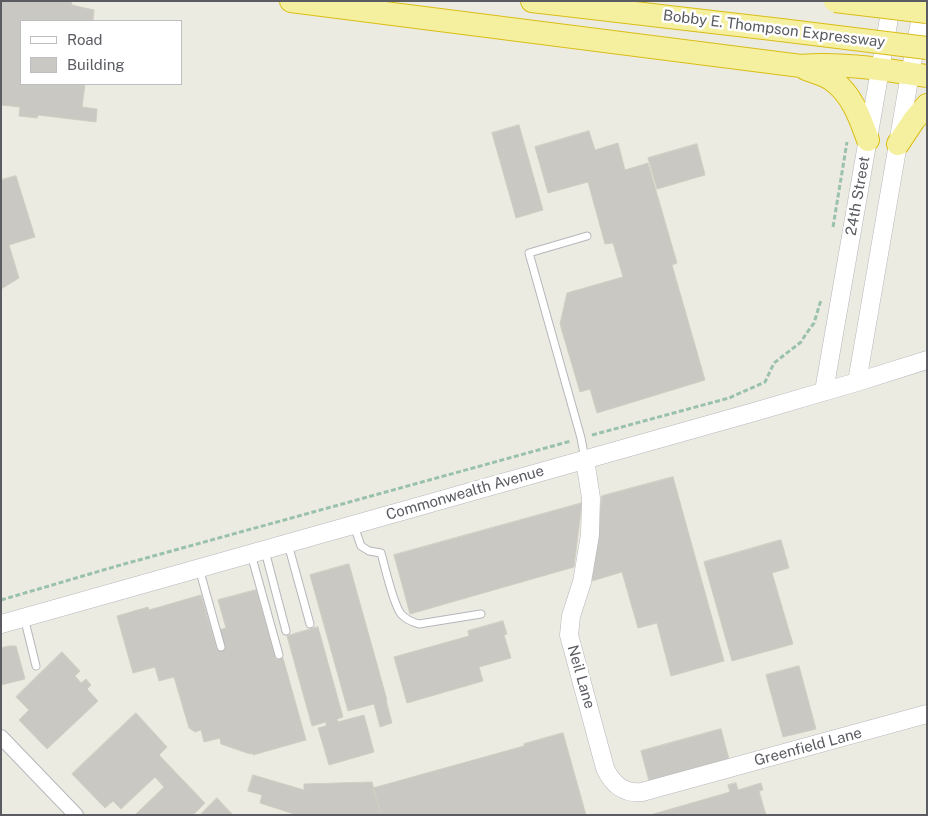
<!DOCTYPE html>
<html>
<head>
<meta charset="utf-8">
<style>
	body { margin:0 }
	#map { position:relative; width:928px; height:816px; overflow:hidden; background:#ecebe2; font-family:"Public Sans",sans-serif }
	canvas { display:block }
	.frame { position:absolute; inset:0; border:2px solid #5a5c62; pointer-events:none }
	.legend { position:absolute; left:20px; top:20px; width:162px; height:65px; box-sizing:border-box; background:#fff; border:1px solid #bdbec0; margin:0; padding:6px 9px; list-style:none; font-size:15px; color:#5a5c62 }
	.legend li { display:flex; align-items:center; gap:10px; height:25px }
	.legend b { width:25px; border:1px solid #bdbec0 }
</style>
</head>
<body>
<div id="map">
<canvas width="928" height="816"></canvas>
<div class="frame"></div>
<ul class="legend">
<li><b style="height:6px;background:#fff"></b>Road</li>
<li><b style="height:14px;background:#c9c8c2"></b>Building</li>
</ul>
</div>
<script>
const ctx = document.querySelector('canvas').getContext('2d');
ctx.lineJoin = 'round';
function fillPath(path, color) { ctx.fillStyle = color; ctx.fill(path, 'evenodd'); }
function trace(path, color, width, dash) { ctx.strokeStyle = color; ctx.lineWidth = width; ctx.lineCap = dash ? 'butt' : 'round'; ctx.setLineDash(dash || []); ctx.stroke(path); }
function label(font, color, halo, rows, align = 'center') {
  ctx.font = font + ' "Public Sans",sans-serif'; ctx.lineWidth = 5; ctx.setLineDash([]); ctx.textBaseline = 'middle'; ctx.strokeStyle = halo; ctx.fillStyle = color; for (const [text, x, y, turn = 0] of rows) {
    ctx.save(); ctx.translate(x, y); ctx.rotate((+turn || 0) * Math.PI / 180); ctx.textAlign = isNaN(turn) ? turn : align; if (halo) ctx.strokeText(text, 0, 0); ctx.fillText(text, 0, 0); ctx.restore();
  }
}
const building = new Path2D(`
	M1 1H71L72 5 94 10 93 21H21V84H85L82 107 97 109 96 122 38 115 37 118 19 116 20 107 1 105Z
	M519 125 543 210 516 218 492 133Z
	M589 131 595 150 618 143 625 170 648 163 677 263 672 265 705 380 597 413 590 389 580 392 560 324 567 293 623 277 613 243 605 244 588 182 548 193 535 147Z
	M697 144 705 175 657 189 648 158Z
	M16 176 35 237 9 245 19 278 1 289V180Z
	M673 477 724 661 671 676 657 623 638 628 622 572 592 581 602 496Z
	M582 503 574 567 410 614 394 555Z
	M781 540 789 568 772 573 793 644 732 661 704 562Z
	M349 564 387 700H386L392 723 380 727 374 704 348 711 310 575Z
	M256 590 276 660 283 658 306 740 253 755 252 753 250 754 221 744 220 738 204 742 201 730 195 732 189 728 174 677 159 681 155 667 133 673 117 616 148 607 149 610 201 595 217 650 224 648 219 630 226 628 218 600Z
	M503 621 507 634 504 635 511 658 479 667 483 681 407 703 394 657 469 636 468 631Z
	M318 627 343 717 337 719 338 722 364 715 374 752 329 765 318 728 326 726V722L312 726 287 636Z
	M10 646H16L25 679 1 685V648Z
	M62 652 80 671 75 676 81 683 86 679 91 685 87 689 98 701 47 749 19 720 29 710 16 697Z
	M799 666 816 729 783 737 766 675Z
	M136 713 167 747 159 755 205 803 193 815H135L164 787 155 777 121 809 113 801 105 808 72 774Z
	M721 729 729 759 649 781 641 751Z
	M563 733 586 815H381L373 788 524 746V744Z
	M253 775 304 790V784L372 782 381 815H297L260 803 262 795 248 791Z
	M736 783 738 790 761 783 763 790 759 791 766 815H650L730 792 728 785Z
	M217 798 233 815H200Z`);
fillPath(building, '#c9c8c2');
trace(building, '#d0cec1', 1);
const service = new Path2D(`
	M585 459 581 438 529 253 587 236
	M354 526 361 546 369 551 381 553C385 567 393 604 401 614 406 620 412 622 419 624L481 614
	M288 544 310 624
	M265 551 286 631
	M251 554 279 655
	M199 568 221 647
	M24 617 36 666`);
const minor = new Path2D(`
	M1 737 76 815`);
const tertiary = new Path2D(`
	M857 382 910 74 924 1
	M824 391 892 1
	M585 460 591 498 590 535 582 582 571 616 569 635 605 768C612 784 624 794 642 792L927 714
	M1 624 754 412 857 382 927 360`);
const trunk = new Path2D(`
	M291 1 801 66C842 62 886 70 927 76
	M532 1 781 30
	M806 69C814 72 825 75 832 80 852 94 860 118 868 140
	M898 144 914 120 927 105`);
trace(service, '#b5b6bb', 9);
trace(minor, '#b5b6bb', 16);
trace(tertiary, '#b5b6bb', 19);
trace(trunk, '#d9bd15', 24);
trace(new Path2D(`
	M833 227 847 142
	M592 435 729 398 765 382 774 363 801 342 806 334 814 323 821 300
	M1 600 117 566 571 441`), '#9ac1ac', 3, [5, 2.5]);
trace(service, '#fff', 7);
trace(minor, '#fff', 14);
trace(tertiary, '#fff', 18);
trace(trunk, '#f5f09f', 22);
const trunkBridge = new Path2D(`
	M835 1 927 12
	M781 30 927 48`);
trace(trunkBridge, '#d9bd15', 24, []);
trace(trunkBridge, '#f5f09f', 22);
label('15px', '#5a5c62', '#fff', [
	["Bobby E. Thompson Expressway",774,29,7],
	["24th Street",858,196,-80],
	["Commonwealth Avenue",465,493,-16],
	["Neil Lane",581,677,74],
	["Greenfield Lane",808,747,-15]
]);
</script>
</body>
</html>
